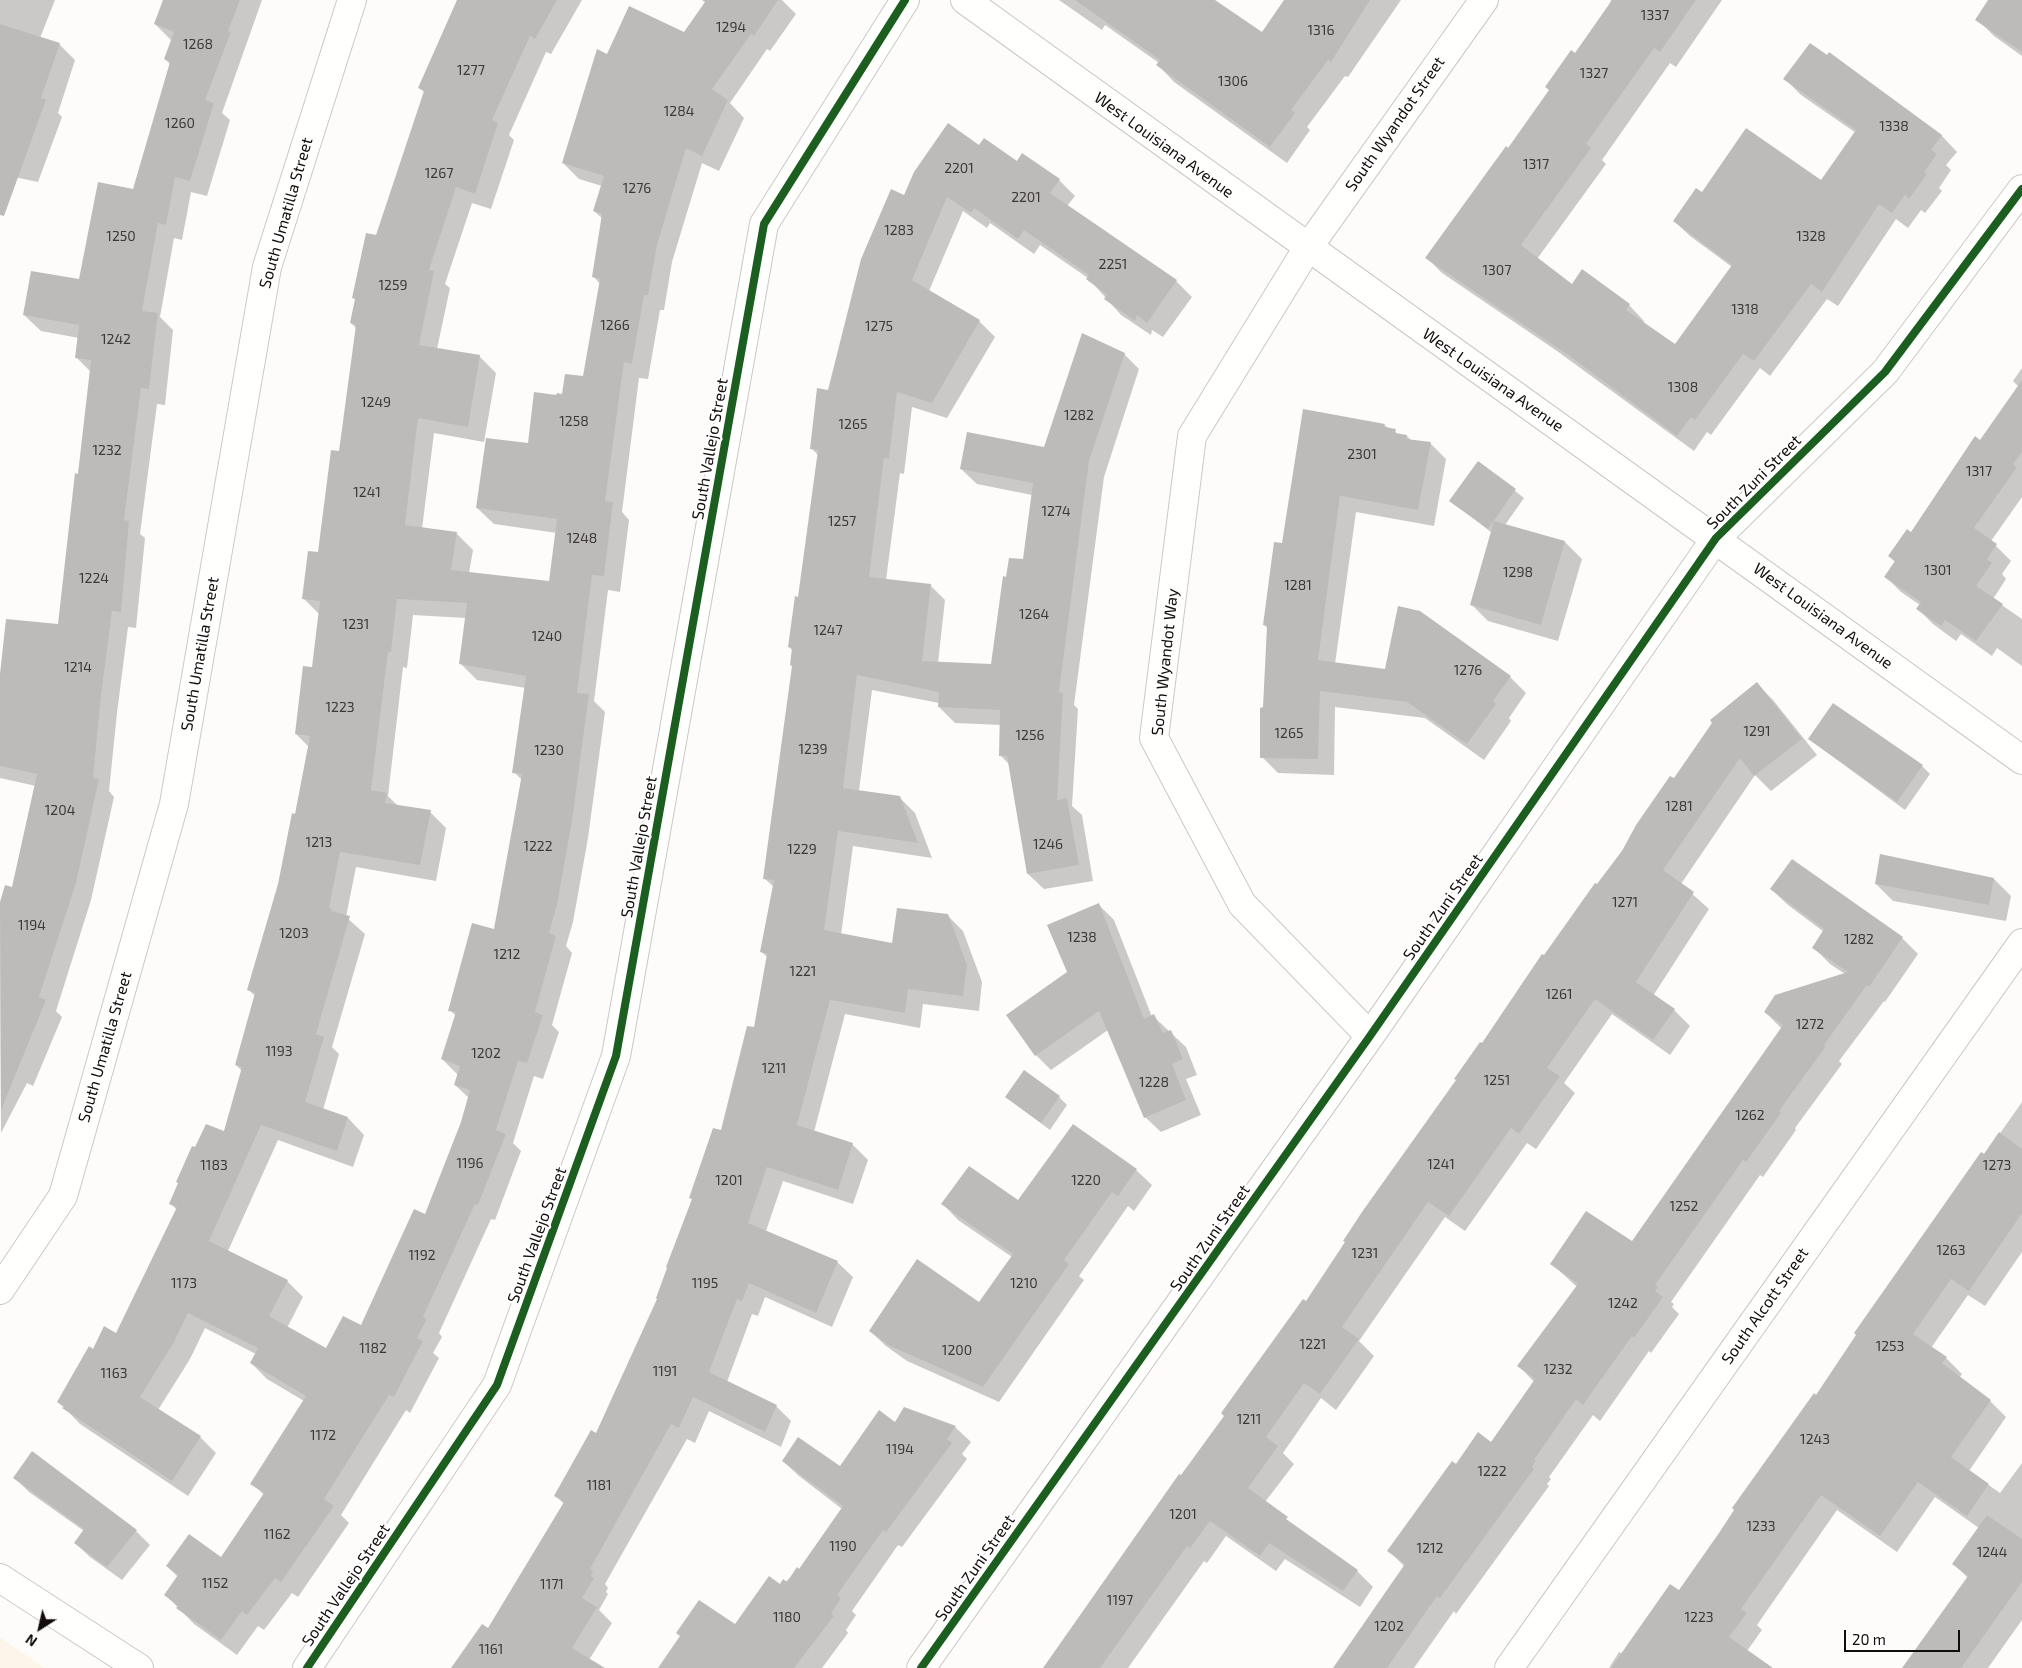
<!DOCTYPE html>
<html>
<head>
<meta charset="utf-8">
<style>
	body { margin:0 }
	#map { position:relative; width:2022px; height:1668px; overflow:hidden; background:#fdfcfb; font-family:"Exo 2",sans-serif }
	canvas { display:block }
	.north { position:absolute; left:15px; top:1603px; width:50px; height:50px; -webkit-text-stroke:4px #fff; paint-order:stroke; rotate:215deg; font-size:14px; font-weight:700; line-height:20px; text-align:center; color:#120d0b }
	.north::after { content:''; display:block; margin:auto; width:18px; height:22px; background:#120d0b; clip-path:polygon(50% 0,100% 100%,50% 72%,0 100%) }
	.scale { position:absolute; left:1844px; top:1630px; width:116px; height:22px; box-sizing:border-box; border:2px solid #120d0b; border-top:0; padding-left:6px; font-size:15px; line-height:18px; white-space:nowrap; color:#120d0b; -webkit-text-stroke:4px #fff; paint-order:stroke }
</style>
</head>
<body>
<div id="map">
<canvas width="2022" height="1668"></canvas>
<div class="north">N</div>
<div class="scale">20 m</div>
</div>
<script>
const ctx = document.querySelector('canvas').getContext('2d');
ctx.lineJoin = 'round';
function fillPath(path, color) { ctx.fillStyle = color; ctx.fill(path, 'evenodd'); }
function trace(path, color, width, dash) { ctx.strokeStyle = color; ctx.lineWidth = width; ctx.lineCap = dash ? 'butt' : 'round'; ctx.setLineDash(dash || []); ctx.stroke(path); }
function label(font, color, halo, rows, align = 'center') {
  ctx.font = font + ' "Exo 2",sans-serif'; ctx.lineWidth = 4.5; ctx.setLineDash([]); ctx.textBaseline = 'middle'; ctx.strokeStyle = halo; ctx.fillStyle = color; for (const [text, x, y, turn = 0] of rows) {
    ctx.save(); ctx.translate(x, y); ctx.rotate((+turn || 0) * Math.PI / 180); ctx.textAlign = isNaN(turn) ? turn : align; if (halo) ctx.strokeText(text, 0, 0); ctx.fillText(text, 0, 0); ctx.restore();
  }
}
fillPath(new Path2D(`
	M0 1637 44 1668H0Z`), '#fef5ea');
fillPath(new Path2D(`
	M0 0H55L40 38 59 44 75 60 58 113 62 117 38 182 0 174Z
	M164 0H262L222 113 230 120 207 196 191 192 182 240 174 238 160 317 173 330 165 405 157 404 140 534 145 538 136 628 128 627 117 713 109 791 114 797 91 900 56 1011 62 1017 33 1086 27 1083 1 1133 0 907 6 886 13 889 36 786 0 778V684L59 626 91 372 77 358 79 338 41 331 24 315 80 281 134 190 171 65 165 59 172 41 155 24Z
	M469 0H582L551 54 546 52 509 135 514 140 491 209 472 203 445 284 450 288 437 349 479 356 496 373 484 442 434 433 422 529 457 534 473 550 469 573 551 583 557 533 494 524 477 508 529 445 558 397 563 395 584 378 600 284 593 276 603 219 594 211 602 186 579 179 563 163 607 55 685 34 708 0H782L796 14 770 51 767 49 730 103 744 118 719 171 702 163 672 262 664 310H660L648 379 639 378 622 512 629 520 620 592 608 590 594 701 605 712 588 838 573 922 566 946 572 953 552 1025 559 1032 543 1079 534 1076 513 1143 521 1151 495 1220 491 1219 439 1333 442 1337 433 1353 439 1358 410 1413 406 1410 341 1515 349 1523 298 1597 292 1593 264 1630 258 1626 237 1655 194 1624 166 1595 178 1577 167 1566 221 1559 264 1495 252 1483 304 1401 267 1379 251 1363 256 1354 205 1328 190 1359 158 1410 200 1437 216 1453 188 1496 80 1424 58 1401 93 1351 116 1335 177 1210 171 1204 196 1148 225 1133 242 1071 236 1065 255 996 249 990 279 884 296 816 309 747 296 734 313 668 320 615 304 599 319 554 340 452 357 329 351 323 356 300 354 298 377 237 425 93 420 88ZM413 615 466 618 461 664 477 680 526 688 514 772 522 780 495 930 450 1010 456 1016 442 1059 458 1075 455 1085 469 1098 462 1123 426 1216 361 1327 327 1350 287 1328 303 1297 287 1281 228 1251 278 1140 353 1167 364 1135 348 1118 323 1110 339 1054 332 1047 365 934 346 917 356 867 436 881 446 828 430 812 399 807 388 796 403 667 407 668Z
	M1059 0H1213L1262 34 1286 0H1401L1348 77 1345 76 1307 127 1310 130 1287 163 1174 82 1158 65 1159 63 1105 25 1102 30Z
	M1611 0H1722L1676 67 1670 63 1602 160 1606 164 1537 259 1572 286 1629 305 1644 321 1643 323 1675 346 1732 267 1690 236 1674 221 1702 193 1821 182 1856 133 1801 95 1785 79 1829 54 1942 136 1957 152 1946 165 1951 170 1939 188 1942 191 1925 213 1921 210 1908 228 1896 219 1838 306 1827 299 1770 376 1760 368 1711 435 1707 432 1694 451 1557 351 1442 273 1427 258 1509 149 1610 4Z
	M1990 0H2022V56L1994 36 1977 19Z
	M979 146 1017 162 1022 154 1059 180 1075 196 1067 206 1176 281 1192 297 1163 337 1152 330 1151 335 1121 315 1088 278 1040 245 1034 254 990 223 987 228 963 211 929 291 979 321 995 337 947 418 912 407 904 474 900 473 886 580 930 585 945 600 938 663 992 666 1007 578 1024 561 1032 495 977 484 961 469 1045 449 1124 354 1139 369 1104 477 1074 705 1078 709 1072 806 1082 815 1093 881 1044 889 1028 874 1009 764 1000 755 1001 725 955 723 939 707V703L872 690 859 791 899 797 915 813 932 858 853 846 841 935 893 945 947 915 963 931 982 982 979 1011 923 1004 920 1028 845 1014 814 1132 852 1144 868 1160 853 1204 783 1181 766 1231 837 1262 853 1277 832 1327 765 1297 758 1316 752 1314 727 1382 776 1406 791 1421 781 1447 709 1411 695 1443 687 1439 605 1584 608 1588 606 1592 608 1594 599 1610 612 1623 589 1660 603 1668H453L488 1629 564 1504 556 1496 597 1435 658 1299 693 1200 690 1198 721 1132 755 1029 768 958 762 952 774 887 764 878 793 667V651L789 647 799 598 818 455 811 448 829 391 905 197Z
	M2022 368V497L1991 541 2011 561 2002 574 2006 579 1993 599 2022 619V666L1997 648 1992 656 1961 634 1956 641 1933 624 1918 609 1920 605 1901 592 1885 576 1895 562 1889 556 1911 534 1980 442 2019 387 2013 381Z
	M1384 425 1400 435 1407 436 1412 441 1430 443 1446 459 1434 526 1356 512 1335 664 1386 670 1510 677 1526 693 1509 718 1511 721 1484 760 1425 718 1335 707 1334 775 1278 773 1262 757 1268 629 1264 624 1283 545Z
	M1478 462 1524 498 1505 525 1565 542 1582 559 1558 641 1488 621 1471 604 1492 533 1450 500Z
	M1757 684 1773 700 1817 755 1771 791 1755 775 1681 884 1709 909 1653 996 1674 1010 1690 1026 1670 1055 1612 1014 1564 1083 1575 1093 1536 1149 1527 1143 1465 1231 1445 1217 1359 1341 1374 1356 1336 1410 1321 1398 1283 1453 1294 1464 1265 1502 1297 1529 1357 1571 1373 1587 1360 1607 1285 1559 1276 1571 1226 1536 1207 1563 1204 1561 1128 1668H1044L1306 1303 1544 957 1674 780Z
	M1809 739 1922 766 1930 774 1905 810Z
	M1994 879 2011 896 2006 921 1893 901 1876 884Z
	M1771 889 1902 938 1918 954 1885 1002 1884 1001 1839 1061 1842 1064 1795 1128 1796 1130 1763 1177 1760 1175 1671 1302 1674 1304 1672 1307 1679 1314 1651 1353 1649 1351 1600 1421 1593 1415 1549 1477 1551 1479 1547 1484 1549 1486 1456 1614 1454 1611 1414 1668H1334L1405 1567 1389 1551 1456 1466 1491 1443 1534 1382 1519 1366 1577 1287 1552 1264 1632 1243 1782 1029 1765 1012 1845 974 1830 964 1813 947 1824 932 1788 905Z
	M1099 905 1114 920 1152 1017 1153 1016 1186 1047 1197 1075 1186 1079 1201 1115 1161 1132 1145 1117 1108 1030 1051 1070 1036 1055 1068 973Z
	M1006 1097H1059L1067 1105 1050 1130Z
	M2022 1102V1252L1985 1306 1968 1295 1931 1348 1946 1358 1962 1374 1959 1378 1990 1401 2006 1417 1969 1471 2000 1493 2022 1463V1620L1988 1668H1903L1968 1578 1954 1564 1979 1528 1935 1497 1897 1552 1837 1510 1757 1625 1762 1630 1747 1651 1771 1668H1609L1619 1652 1623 1654 1679 1592Z
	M1073 1126 1136 1170 1152 1185 1134 1211 1128 1206 1079 1276 1084 1280 999 1402 907 1361 886 1346 870 1331 980 1304 1012 1257 958 1220 943 1204 1019 1202Z
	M905 1408 955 1427 971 1442 962 1454 967 1459 902 1547 898 1545 852 1611 856 1615 846 1630 848 1633 822 1668H701L735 1626 799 1570 842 1509 799 1476 783 1461 840 1468 895 1423Z
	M32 1453 136 1531 150 1545 122 1580 90 1557 75 1543 84 1531 29 1492 15 1478Z`), '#0003');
fillPath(new Path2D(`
	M163 0H240L228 31 231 32 205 100 214 103 190 181 175 177 166 225 158 223 142 311 158 313 149 389 141 388 124 520 129 521 121 612 112 611 101 696 93 778 99 779 76 883 39 997 46 1000 1 1110 0 902 5 885 12 887 37 774 0 766V674L6 619 58 624 75 473 78 474 91 360 75 358 79 325 23 315 31 271 79 279 98 182 133 189 170 62 164 59 174 32 154 24Z
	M457 0H557L535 39 530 36 492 120 498 123 475 194 456 187 429 270 434 271 419 345 480 355 468 427 418 418 405 525 457 532 451 570 549 581 557 519 476 508 486 438 528 443 534 392 556 395 557 393 562 394 565 374 583 376 600 279 592 277 602 214 593 211 604 176 562 163 597 49 607 54 629 6 684 32 705 2 702 0H778L754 36 751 34 712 89 728 100 702 156 686 148 657 245 648 295H644L632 364 624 362 605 501 613 502 604 576 592 575 577 693 589 694 572 821 557 905 549 933 556 936 535 1012 543 1015 527 1063 518 1061 496 1130 506 1134 478 1205 475 1204 423 1317 427 1319 417 1338 423 1341 394 1397 389 1395 324 1499 334 1506 281 1582 275 1578 247 1615 242 1611 221 1640 176 1608 178 1606 164 1595 178 1575 166 1566 189 1534 221 1557 264 1493 250 1484 306 1396 250 1363 258 1348 188 1313 174 1342 140 1397 201 1436 172 1481 62 1408 64 1407 57 1402 89 1346 93 1349 104 1326 116 1333 177 1207 169 1204 178 1183 176 1182 192 1146 195 1147 206 1124 224 1131 242 1067 235 1065 255 993 247 990 278 884 292 813 295 814 310 736 295 734 303 666 312 667 320 601 302 599 308 551 318 552 331 450 339 451 356 325 350 323 355 299 352 298 366 233 376 235 424 91 418 88ZM397 599 467 603 459 664 526 676 512 773 522 774 494 929 472 923 448 1011 456 1012 441 1059 460 1066 454 1085 470 1090 461 1122 425 1214 414 1209 361 1325 343 1316 326 1348 269 1316 288 1280 209 1241 261 1125 337 1151 348 1117 305 1102 324 1037 316 1034 350 916 331 911 332 909 329 908 340 852 420 865 431 810 385 803 387 793 371 790 388 652H391Z
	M1075 0H1215L1262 32 1284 0H1370L1331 62 1328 60 1291 110 1295 113 1270 147 1156 65 1160 60Z
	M1612 0H1696L1660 52 1654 48 1586 144 1591 148 1521 245 1572 284 1582 269 1630 304 1626 310 1675 344 1732 265 1673 221 1696 188 1702 192 1746 128 1821 180 1856 130 1783 79 1810 43 1827 55 1829 52 1942 135 1931 150 1937 154 1924 172 1927 174 1909 199 1905 195 1892 213 1879 204 1822 292 1811 284 1754 361 1743 354 1695 420 1691 417 1677 436 1571 357 1425 258 1506 146 1508 148 1549 90 1545 87 1571 50 1575 53Z
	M1988 0H2022V52L1975 20Z
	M0 24 60 43 41 98 46 100 4 216 0 215Z
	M948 123 979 145 984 138 1017 161 1022 153 1060 179 1050 193 1177 280 1147 323 1137 315 1135 321 1104 299 1107 295 1086 279 1089 275 1024 230 1018 239 974 208 971 213 947 197 912 280 980 320 932 403 897 392 889 459 884 458 869 577 931 584 922 661 991 664 1003 576 1006 577 1009 558 1023 559 1033 483 960 469 967 432 1044 447 1082 333 1125 353 1089 461 1059 692 1063 693 1057 800 1067 798 1079 865 1027 874 1007 756H999L1000 710 938 707 939 692 857 675 843 788 900 796 918 843 838 831 824 930 892 943 897 908 948 914 967 965 963 996 908 989 905 1013 830 1000 797 1125 853 1143 838 1190 767 1167 748 1223 838 1261 816 1313 749 1283 742 1301 737 1299 709 1372 777 1405 765 1432 693 1397 679 1428 671 1424 590 1569 593 1571 591 1576 594 1578 582 1598 597 1607 572 1648 605 1668H451L482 1624 488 1628 564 1502 554 1496 591 1430 596 1433 657 1299 656 1298 667 1268 666 1267 692 1199 689 1198 713 1128 721 1130 747 1026 754 1027 767 954 760 952 774 880 763 879 792 666 790 665 792 648 788 647 795 596 798 597 818 450 810 449 817 388 828 390 861 259 891 189 904 195 914 172Z
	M2022 380V452L2013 464 2017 467 1974 528 1997 544 1987 559 1992 563 1976 586 2003 604 1976 641 1945 620 1941 626 1916 609 1921 602 1884 577 1895 561 1888 556 1907 529 1911 532 1975 436 1980 440Z
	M1303 409 1385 424 1384 427 1396 429 1395 433 1407 435 1406 439 1431 442 1418 510 1340 496 1318 660 1385 669 1398 606 1420 611 1511 676 1493 701 1496 704 1467 744 1407 702 1320 691 1318 759 1260 758V708L1263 707 1267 626 1263 625 1274 542 1282 543Z
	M1478 461 1516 489 1488 529 1449 501Z
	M1494 521 1565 541 1541 625 1470 605Z
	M1757 682 1802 739 1754 776 1740 758 1663 870 1694 892 1636 982 1675 1009 1653 1040 1595 999 1547 1068 1560 1076 1519 1134 1511 1128 1449 1216 1428 1202 1342 1327 1359 1339 1320 1394 1304 1383 1266 1437 1278 1446 1248 1488 1288 1517 1286 1519 1358 1570 1343 1591 1269 1543 1260 1556 1210 1521 1190 1548 1187 1546 1100 1668H1043L1179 1474 1181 1475 1224 1416 1221 1413 1303 1299 1306 1301 1345 1242 1343 1241 1362 1212 1456 1080 1454 1079 1480 1042 1482 1043 1542 954 1544 955 1595 883 1597 884 1622 851 1636 825 1670 776 1674 778 1712 723 1710 720Z
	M1833 703 1923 765 1897 802 1808 739Z
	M1880 854 1994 878 1989 905 1875 884Z
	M1792 859 1903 937 1869 987 1867 985 1824 1045 1826 1046 1779 1111 1781 1113 1746 1162 1743 1160 1655 1285 1658 1287 1655 1291 1663 1297 1634 1338 1632 1336 1583 1405 1576 1399 1534 1460 1536 1461 1532 1467 1534 1469 1440 1598 1437 1596 1387 1668H1333L1405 1564 1387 1551 1452 1461 1456 1464 1478 1432 1491 1442 1535 1379 1517 1366 1578 1284 1550 1264 1586 1211 1632 1241 1783 1025 1764 1012 1775 995 1848 972 1812 948 1824 929 1770 889Z
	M1099 903 1144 1019 1154 1014 1163 1033 1171 1030 1183 1059 1172 1064 1186 1100 1144 1118 1099 1011 1035 1056 1006 1015 1067 972 1047 925Z
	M1024 1070 1060 1096 1041 1123 1005 1097Z
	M1073 1124 1137 1169 1118 1196 1112 1192 1064 1260 1069 1264 983 1387 890 1346 869 1331 917 1259 979 1302 1013 1254 941 1204 969 1166 1018 1200Z
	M1999 1132 2022 1149V1213L1969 1291 1951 1279 1913 1334 1947 1357 1942 1363 1991 1400 1951 1457 1989 1484 1967 1516 1918 1482 1880 1536 1821 1495 1741 1609 1747 1613 1729 1637 1773 1668H1611L1670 1584 1679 1590 1719 1533 1734 1510 1732 1508 1814 1393 1816 1395 1856 1335 1854 1333 1981 1152 1984 1154Z
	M904 1407 956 1426 947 1439 952 1443 886 1532 883 1530 837 1595 841 1598 831 1614 834 1616 794 1668H658L680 1636 676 1633 699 1600 735 1624 769 1576 780 1584 783 1579 787 1582 797 1567 799 1569 843 1506 782 1461 798 1437 840 1466 879 1410 895 1422Z
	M32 1451 137 1530 107 1567 74 1543 84 1529 13 1478Z
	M1987 1515 2022 1539V1582L1961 1668H1902L1968 1576 1952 1564Z`), '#bdbbba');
const minor = new Path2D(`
	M1370 1036 1242 904 1154 738 1192 436 1307 249 1484 0
	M0 1290 63 1196 174 804 267 267 352 0
	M0 1578 139 1668
	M307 1668 497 1385 616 1056 764 224 905 0
	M921 1668 1370 1036 1716 538 1885 372 2022 189
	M1509 1668 2022 943`);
const tertiary = new Path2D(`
	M965 0C1316 255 1671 505 2022 760`);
trace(minor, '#cbc8c7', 30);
trace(tertiary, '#cbc8c7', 30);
trace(minor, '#fffffe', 28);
trace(tertiary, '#fffffe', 28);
trace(new Path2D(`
	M307 1668 497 1385 616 1056 764 224 905 0
	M921 1668 1370 1036 1716 538 1885 372 2022 189`), '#1b5e20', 8);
label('14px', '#3d3837', null, [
	["1337",1655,15],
	["1294",731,27],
	["1316",1321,30],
	["1268",198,44],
	["1277",471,70],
	["1327",1594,73],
	["1306",1233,81],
	["1284",679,111],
	["1260",180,123],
	["1338",1894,126],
	["1317",1536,164],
	["2201",959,168],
	["1267",439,173],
	["1276",637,188],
	["2201",1026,197],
	["1283",899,230],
	["1250",121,236],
	["1328",1811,236],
	["2251",1113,264],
	["1307",1497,270],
	["1259",393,285],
	["1318",1745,309],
	["1266",615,325],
	["1275",879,326],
	["1242",116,339],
	["1308",1683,387],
	["1249",376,402],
	["1282",1079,415],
	["1258",574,421],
	["1265",853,424],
	["1232",107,450],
	["2301",1362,454],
	["1317",1979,471],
	["1241",367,492],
	["1274",1056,511],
	["1257",842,521],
	["1248",582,538],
	["1301",1938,570],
	["1298",1518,572],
	["1224",94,578],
	["1281",1298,585],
	["1264",1034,614],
	["1231",356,624],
	["1247",828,630],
	["1240",547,636],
	["1214",78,667],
	["1276",1468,670],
	["1223",340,707],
	["1291",1757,731],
	["1265",1289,733],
	["1256",1030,735],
	["1239",813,749],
	["1230",549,750],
	["1281",1679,806],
	["1204",60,810],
	["1213",319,842],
	["1246",1048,844],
	["1222",538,846],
	["1229",802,849],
	["1271",1625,902],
	["1194",32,925],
	["1203",294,933],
	["1238",1082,937],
	["1282",1859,939],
	["1212",507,954],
	["1221",803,971],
	["1261",1559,994],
	["1272",1810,1024],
	["1193",279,1051],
	["1202",486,1053],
	["1211",774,1068],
	["1251",1497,1080],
	["1228",1154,1082],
	["1262",1750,1115],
	["1196",470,1163],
	["1241",1441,1164],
	["1183",214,1165],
	["1273",1997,1165],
	["1201",729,1180],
	["1220",1086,1180],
	["1252",1684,1206],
	["1263",1951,1250],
	["1231",1365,1253],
	["1192",422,1255],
	["1173",184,1283],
	["1195",705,1283],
	["1210",1024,1283],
	["1242",1623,1303],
	["1221",1313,1344],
	["1253",1890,1346],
	["1182",373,1348],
	["1200",957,1350],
	["1232",1558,1369],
	["1191",665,1371],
	["1163",114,1373],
	["1211",1249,1419],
	["1172",323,1435],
	["1243",1815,1439],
	["1194",900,1449],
	["1222",1492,1471],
	["1181",599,1485],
	["1201",1183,1514],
	["1233",1761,1526],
	["1162",277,1534],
	["1190",843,1546],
	["1212",1430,1548],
	["1244",1992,1552],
	["1152",215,1583],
	["1171",552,1584],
	["1197",1120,1600],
	["1180",787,1617],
	["1223",1699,1617],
	["1202",1389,1626],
	["1161",491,1649]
]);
label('16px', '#120d0b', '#fff', [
	["South Wyandot Street",1395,124,-55],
	["West Louisiana Avenue",1164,145,36],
	["South Umatilla Street",286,213,-74],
	["West Louisiana Avenue",1493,380,35],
	["South Vallejo Street",710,449,-80],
	["South Zuni Street",1754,482,-45],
	["West Louisiana Avenue",1823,616,36],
	["South Umatilla Street",200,654,-80],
	["South Wyandot Way",1165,662,-84],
	["South Vallejo Street",639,847,-80],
	["South Zuni Street",1443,907,-55],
	["South Umatilla Street",105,1047,-74],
	["South Vallejo Street",537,1235,-70],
	["South Zuni Street",1210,1238,-55],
	["South Alcott Street",1765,1306,-55],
	["South Zuni Street",975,1568,-55],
	["South Vallejo Street",346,1585,-56]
]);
</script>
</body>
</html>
